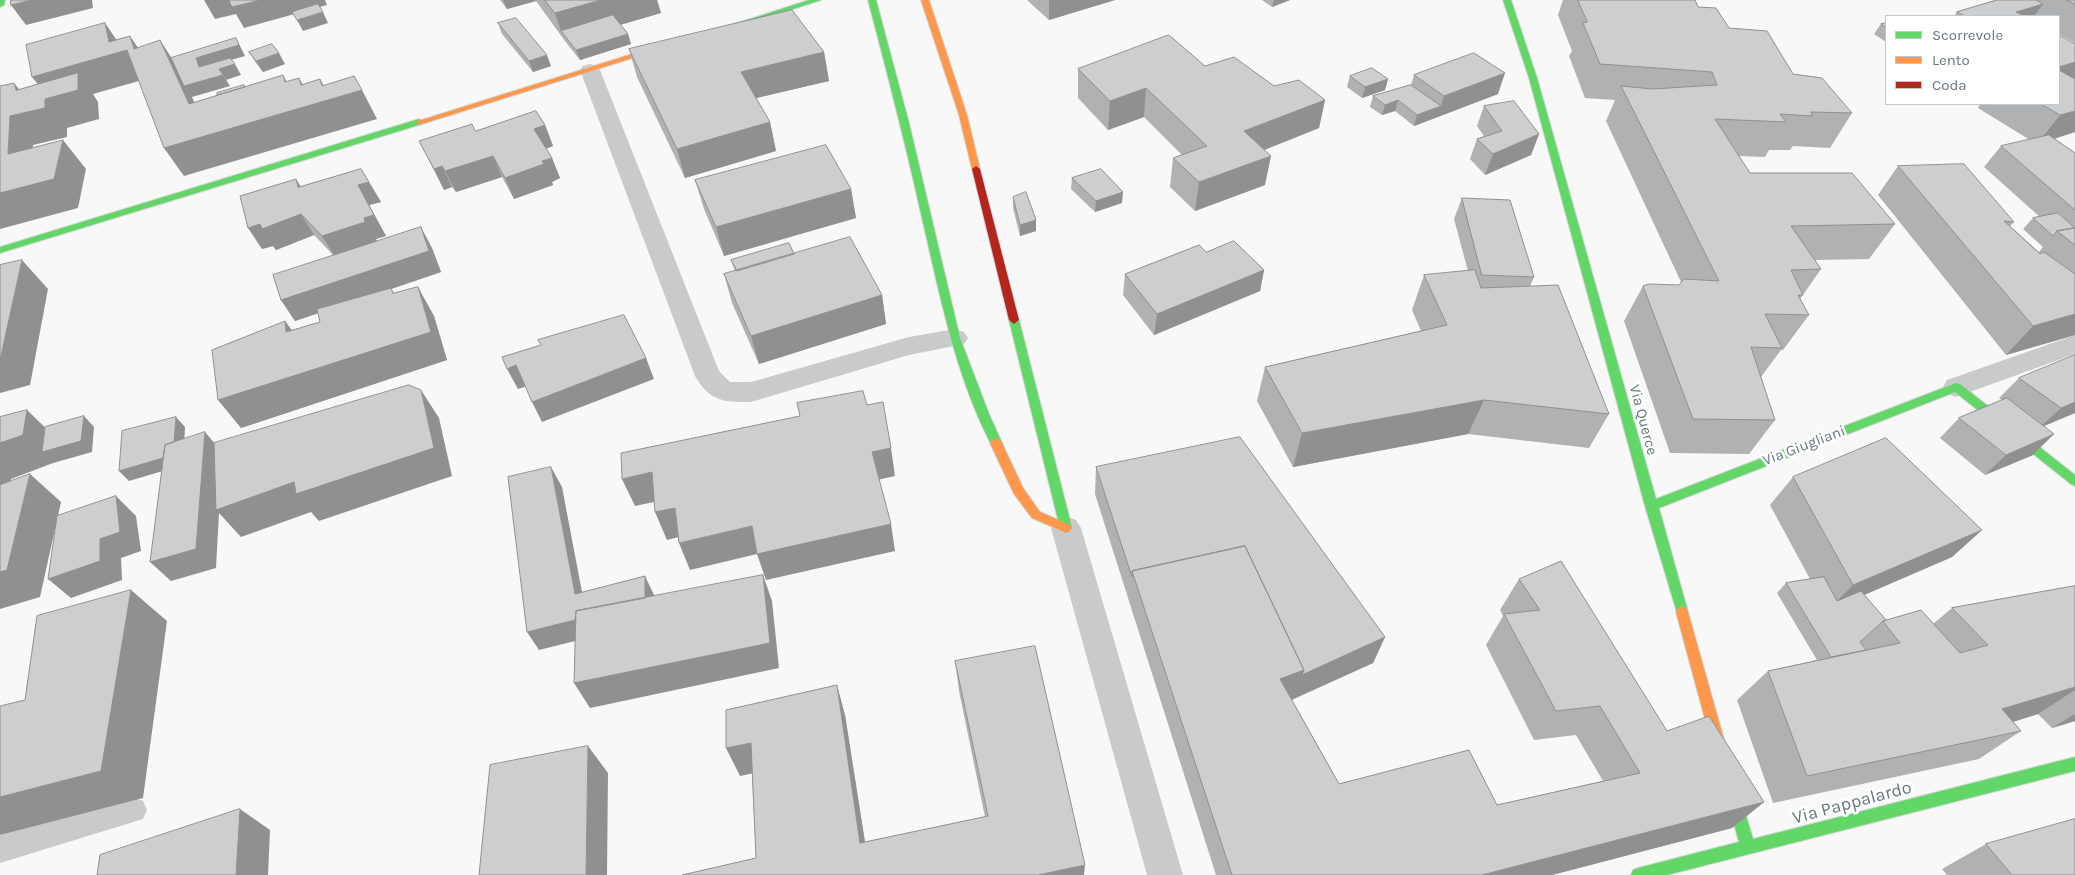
<!DOCTYPE html>
<html>
<head>
<meta charset="utf-8">
<style>
	body { margin:0 }
	#map { position:relative; width:2075px; height:875px; overflow:hidden; background:#f8f8f8; font-family:Karla,sans-serif }
	canvas { display:block }
	.legend { position:absolute; left:1885px; top:15px; width:175px; height:90px; box-sizing:border-box; background:#fff; border:1px solid #c2c9cc; margin:0; padding:6px 9px; list-style:none; font-size:15px; color:#66787f }
	.legend li { display:flex; align-items:center; gap:10px; height:25px }
	.legend b { width:25px; border:1px solid #c2c9cc }
</style>
</head>
<body>
<div id="map">
<canvas width="2075" height="875"></canvas>
<ul class="legend">
<li><b style="height:6px;background:#63d668"></b>Scorrevole</li>
<li><b style="height:6px;background:#ff974d"></b>Lento</li>
<li><b style="height:6px;background:#b3261e"></b>Coda</li>
</ul>
</div>
<script>
const ctx = document.querySelector('canvas').getContext('2d');
ctx.lineJoin = 'round';
function trace(path, color, width, dash) { ctx.strokeStyle = color; ctx.lineWidth = width; ctx.lineCap = dash ? 'butt' : 'round'; ctx.setLineDash(dash || []); ctx.stroke(path); }
function fillPath(path, color) { ctx.fillStyle = color; ctx.fill(path, 'evenodd'); }
function label(font, color, halo, rows, align = 'center') {
  ctx.font = font + ' Karla,sans-serif'; ctx.lineWidth = 5; ctx.setLineDash([]); ctx.textBaseline = 'middle'; ctx.strokeStyle = halo; ctx.fillStyle = color; for (const [text, x, y, turn = 0] of rows) {
    ctx.save(); ctx.translate(x, y); ctx.rotate((+turn || 0) * Math.PI / 180); ctx.textAlign = isNaN(turn) ? turn : align; if (halo) ctx.strokeText(text, 0, 0); ctx.fillText(text, 0, 0); ctx.restore();
  }
}
const fast = new Path2D(`
	M0 0H5L4 5 0 7Z
	M809 0H821L723 32 716 30Z
	M868 0H876L909 123 960 338 989 414 1002 443 1000 446H992C955 375 940 295 922 218 906 145 887 72 868 0Z
	M1503 0H1511L1537 78 1656 499 1956 383 1960 384 2075 475V486L2071 484 1955 392 1659 508 1688 612 1686 616 1682 618 1678 616 1645 506 1529 78Z
	M419 119 423 122 422 124 0 253V247Z
	M1014 316 1019 320 1072 528 1070 531 1066 533 1062 531 1060 528 1009 320Z
	M2075 757V771L1667 875H1631L1633 870 1638 868 1739 842 1722 782 1724 777 1729 775 1734 777 1736 782 1753 839Z`);
const slow = new Path2D(`
	M921 0H929L967 115 980 169 979 171 976 172 972 169 959 115Z
	M664 44 671 46 422 124 419 125 415 122Z
	M996 439 1000 440 1002 443 1023 488 1040 512 1070 525 1072 528 1070 531 1066 533 1062 531 1032 518 1014 494 990 443 992 440Z
	M1682 606 1686 608 1688 612 1736 782 1734 787 1729 789 1724 787 1722 782 1676 612 1678 608Z`);
const jam = new Path2D(`
	M976 166 980 169 1019 320 1014 324 1009 320 972 169Z`);
trace(fast, '#d4d5d6', 2);
trace(slow, '#d4d5d6', 2);
trace(jam, '#d4d5d6', 2);
fillPath(new Path2D(`
	M133 797 143 801 147 810 143 819 0 863V835Z`), '#c9cbcb');
fillPath(new Path2D(`
	M590 64 597 66 600 70 719 371 730 382H751L909 337 955 329 964 332 968 338 964 344 909 355 751 402C724 402 710 402 695 376L580 70 583 66Z
	M2075 335V354L1956 397 1947 394 1943 387 1947 380Z
	M1066 516 1076 520 1081 528 1183 875H1147L1051 528 1056 520Z`), '#c9cbcb');
fillPath(fast, '#63d668');
fillPath(slow, '#ff974d');
fillPath(jam, '#b3261e');
fillPath(new Path2D(`
	M500 0H657L661 13 620 25 628 34 631 44 580 60 565 41 536 1 507 9Z
	M1027 0H1115L1049 20Z
	M1262 0H1290L1272 7Z
	M1563 0H1695L1698 7 1729 28 1793 74 1852 113 1830 148 1793 146 1790 150H1769L1765 157 1739 156 1750 173 1895 224 1869 259 1815 260 1821 269 1803 295 1800 299 1809 315 1783 350H1781L1761 377 1775 420 1749 454 1670 453 1624 321 1643 286 1679 285 1681 282 1606 121 1615 100 1585 98 1569 56 1572 51 1558 15Z
	M1997 0H2075V43L2059 34V16H1954L1957 12Z
	M498 23 551 66 533 72 502 34Z
	M1886 23V42L1874 34 1881 24Z
	M629 49 824 52 829 81 756 98 770 122 776 151 685 178 637 77Z
	M249 52 285 64 263 72 256 63Z
	M1205 66 1274 86 1325 100 1319 128 1264 150 1265 185 1195 211 1170 187 1173 158 1182 155 1144 117 1108 130 1078 98V69Z
	M1414 75 1498 94 1414 126 1395 111 1382 115 1370 107 1373 96 1411 85Z
	M1350 76 1388 79 1385 90 1362 98 1347 87Z
	M1980 104H2059L2075 132 2054 139 2075 153V335L2006 355 1878 195 1898 166 2014 222 2010 226 2039 252 2043 247 2023 229 2033 218 2040 217 1984 167 2001 146 2030 140 1978 108Z
	M1484 106 1539 134 1531 155 1485 175 1470 159 1477 139 1484 136 1477 126Z
	M545 125 553 146 546 148 552 158 560 178 552 182 553 185 514 199 502 177 456 192 452 187 444 190 419 141 475 131Z
	M1072 178 1122 203 1095 212 1071 189Z
	M296 179 300 187 369 182 381 202 369 205 386 236 376 239 377 241 432 248 441 272 391 289 394 293 434 316 447 360 241 428 285 321 292 331 320 322 318 313 295 321 281 300 333 255 314 235 276 250 273 246 262 249Z
	M695 180 851 189 856 218 724 256 704 209Z
	M1013 197 1036 231 1020 236 1013 208Z
	M1462 198 1534 277 1530 286 1609 414 1589 448 1468 434 1293 467 1257 401 1265 367 1421 331 1412 310 1424 275 1468 271 1454 219Z
	M1206 252 1264 270 1260 291 1154 335 1123 295 1125 274Z
	M794 254 882 295 886 324 759 364 732 303 724 274 735 271 731 260Z
	M2019 378 2075 413 2044 426 2033 455 1985 475 1940 438 1959 418 2002 400 1999 398Z
	M1096 467 1385 637 1373 663 1292 700 1339 784 1497 805 1603 781 1576 735 1534 740 1486 645 1503 616 1500 610 1519 579 1667 731 1764 802 1732 828 1552 875H1216L1095 494Z
	M1793 477 1982 530 1952 557 1864 595 1886 620 1933 624 1952 608 2075 586V721L2052 728 2038 714 2013 722 2021 731 1979 759 1773 803 1737 700 1768 671 1817 660 1777 593 1786 583 1810 579 1770 505Z
	M955 661 1084 875 756 858 752 773 740 776 845 715 865 842 985 817 959 691Z
	M1986 844 2075 875H1947L1942 869Z`), '#b0b1b2');
fillPath(new Path2D(`
	M31 0H92L93 8 26 25 11 5Z
	M204 0H325L327 5 244 28 236 14 215 19Z
	M503 0H535L536 1 507 9Z
	M601 0H657L661 13 568 40 561 31 555 13Z
	M1049 0H1115L1049 20Z
	M1274 0H1290L1272 7Z
	M2043 4 2034 16H2013L2016 12Z
	M323 12 328 23 303 31 297 20Z
	M105 23 124 51 127 50 146 79 93 94 98 102 99 119 67 128V137L33 145 32 183 8 154 10 116 16 90 14 83 36 110 45 99 49 98 32 77 109 42Z
	M628 34 631 44 580 60 576 50Z
	M130 36 149 64 134 49Z
	M236 38 245 56 203 68 199 67 196 58Z
	M160 40 178 68 223 75 230 86 192 97 208 133 189 104Z
	M824 52 829 81 748 100 741 72Z
	M279 53 285 64 263 72 256 61Z
	M547 55 551 66 533 72 529 61Z
	M2075 62V84L2059 89V67Z
	M235 64 241 75 226 80 219 69Z
	M1505 73 1498 94 1414 126 1417 115 1441 106 1444 96Z
	M283 75 299 103 301 85 299 78 314 104 322 86 320 79 331 99 362 90 377 119 184 176 164 148 285 82Z
	M1388 79 1385 90 1362 98 1365 87Z
	M1146 88 1144 117 1108 130 1110 101Z
	M1325 100 1319 128 1239 160 1244 131Z
	M1398 100 1395 111 1382 115 1385 105Z
	M2075 111V132L2037 144 2060 115Z
	M770 122 776 151 685 178 677 149Z
	M545 125 553 146 543 150 534 129Z
	M1539 134 1531 155 1485 175 1493 154Z
	M63 140 86 169 78 208 0 229V193Z
	M493 156 502 177 456 192 445 171Z
	M1271 156 1265 185 1195 211 1199 182Z
	M552 158 560 178 552 182 553 185 514 199 505 178 542 161Z
	M442 166 452 187 444 190 434 169Z
	M296 179 309 200 298 187Z
	M369 182 381 202 369 205 386 236 376 239 377 243 335 257 322 236 358 185Z
	M851 189 856 218 724 256 716 227Z
	M1123 192 1122 203 1095 212 1096 201Z
	M301 214 314 235 276 250 273 246 262 249 248 228 260 224Z
	M1036 220V231L1020 236V225Z
	M421 227 432 248 441 272 391 289 408 317 393 293 391 289 295 321 281 300Z
	M22 260 48 289 30 385 0 393V356Z
	M1264 270 1260 291 1154 335 1157 314Z
	M418 287 434 316 447 360 241 428 218 400Z
	M882 295 886 324 759 364 751 336Z
	M2075 314V335L2006 355 2033 326Z
	M285 321 306 350 286 332Z
	M646 358 654 379 542 422 532 402Z
	M516 365 527 386 518 389 507 369Z
	M421 390 439 418 452 476 319 521 311 512 241 537 219 513 216 568 171 581 150 562 205 432 223 453Z
	M1484 400 1468 434 1293 467 1302 433Z
	M2075 402V413L2039 428 2061 408Z
	M27 410 56 438 84 416 94 427 92 452 53 463 11 479 4 523 0 520V443Z
	M176 417 185 427 183 465 129 481 119 471Z
	M2054 434 2033 455 1985 475 2006 455Z
	M891 448 895 476 877 480 872 452Z
	M551 467 562 487 586 613 575 594Z
	M652 472 663 500 635 506 622 479Z
	M30 474 61 502 40 597 0 609V572Z
	M116 496 136 516 141 551 121 558 122 580 71 598 48 579 100 539Z
	M675 508 687 535 667 540 655 512Z
	M891 524 895 551 766 580 757 554 690 570 679 543 752 526Z
	M1982 530 1952 557 1827 611 1853 585Z
	M763 575 772 601 779 668 590 708 574 683Z
	M645 576 654 595V625L591 637 539 650 527 632Z
	M131 590 167 621 143 798 0 835V797Z
	M1385 637 1373 663 1293 699 1269 708 1280 679Z
	M837 685 845 715 869 868 860 843Z
	M2075 687V690L2038 714 1961 738 2002 709Z
	M2075 714V721L2052 728Z
	M751 743 763 771 740 776 726 748Z
	M588 746 608 773 607 875H586Z
	M1764 802 1732 828 1552 875H1482Z
	M240 809 270 830 268 875H236Z
	M1085 865 1084 875H1038Z`), '#909091');
const building = new Path2D(`
	M11 0H31L11 5Z
	M229 0H261L232 7Z
	M545 0H601L555 13Z
	M1578 0H1695L1698 7 1716 8 1729 28 1767 31 1793 74 1822 78 1852 113 1811 112 1812 116 1780 114 1786 122 1715 119 1750 173H1852L1895 224 1791 226 1821 269 1791 270 1803 295H1798L1809 315 1765 314 1782 348 1751 347 1775 420 1693 419 1643 286 1649 284 1679 285 1684 279 1719 281 1621 86 1652 89 1717 85 1712 72 1600 64 1583 23 1587 22Z
	M1997 0H2036L2043 4 2016 12 2024 16H1965L1957 12Z
	M2067 0H2075V4Z
	M318 4 323 12 297 20 292 12Z
	M792 10 824 52 741 72 770 122 677 149 629 49Z
	M613 15 628 34 576 50 561 31Z
	M516 18 547 55 529 61 498 23Z
	M105 23 109 42 130 36 134 49 160 40 189 104 283 75 285 82 299 78 301 85 320 79 322 86 354 76 362 90 164 148 127 50 32 77 26 45Z
	M1886 23V27L1881 24Z
	M1169 35 1205 66 1234 57 1274 86 1299 80 1325 100 1244 131 1271 156 1199 182 1173 158 1207 146 1146 88 1110 101 1078 69Z
	M2059 35 2075 44V62L2059 67Z
	M236 38 239 45 196 58 199 67 230 58 235 64 219 69 223 75 184 86 171 58Z
	M272 44 279 53 256 61 249 52Z
	M1474 53 1505 73 1444 96 1414 75Z
	M1372 68 1388 79 1365 87 1350 76Z
	M2059 70 2075 79V111L2060 115 2041 104H2059Z
	M78 73V90L45 99V108L10 116 8 154 63 140 54 179 0 193V86L14 83 16 90Z
	M244 85 245 87 217 95V93Z
	M1411 85 1441 106 1417 115 1398 100 1385 105 1373 96Z
	M1514 101 1539 134 1493 154 1477 139 1502 131 1484 106Z
	M536 111 545 125 534 129 552 158 542 161 544 164 505 178 493 156 445 171 442 166 434 169 419 141 472 124 475 131Z
	M2049 135 2075 153V210L2001 146Z
	M826 145 851 189 716 227 695 180Z
	M1964 164 2014 222 2004 221 2040 254 2044 252 2075 274V314L2033 326 1898 166Z
	M361 169 369 182 358 185 374 215 364 218 365 222 322 236 301 214 262 229 260 224 248 228 240 196 296 179 298 187Z
	M1101 169 1123 192 1096 201 1072 178Z
	M1026 192 1036 220 1020 225 1013 197Z
	M1462 198 1510 200 1534 277 1482 275Z
	M2058 213 2075 228 2057 231 2053 236 2033 218Z
	M421 227 429 251 281 300 273 275Z
	M2075 228V245L2057 231Z
	M850 237 882 295 751 336 724 274Z
	M1234 241 1264 270 1157 314 1125 274 1199 245 1206 252Z
	M789 243 794 254 737 271 731 260Z
	M22 260 1 356H0V265Z
	M1475 270 1481 288 1558 285 1609 414 1484 400 1302 433 1265 367 1447 325 1424 275Z
	M418 287 431 332 218 400 212 350 285 321 286 332 320 322 317 309 391 288 393 293Z
	M624 315 646 358 532 402 516 365 507 369 502 357 541 345 538 340Z
	M2075 355V402L2061 408 2019 378Z
	M409 385 421 390 434 448 296 494 294 482 216 510 214 443Z
	M863 391 867 405 883 402 891 448 872 452 891 524 757 554 752 526 679 543 675 508 655 512 652 472 622 479 621 453 800 416 797 403Z
	M2007 398 2054 434 2006 455 1959 418Z
	M27 410 23 435 0 443V417Z
	M84 416 81 441 42 452 45 427Z
	M176 417 174 442 165 445 163 458 119 471 122 431Z
	M205 432 196 549 150 562 165 445Z
	M1240 437 1385 637 1302 675 1304 670 1245 546 1132 571V577L1096 467Z
	M1886 438 1982 530 1853 585 1793 477Z
	M551 467 575 594 645 576V598L576 611 575 620 527 632 508 477Z
	M30 474 7 570 0 572V485Z
	M116 496 120 532 100 539V561L48 579 57 516Z
	M1245 546 1304 670 1280 679 1339 784 1469 750 1497 805 1640 773 1600 706 1556 711 1504 614 1540 610 1519 579 1561 561 1667 731 1709 716 1764 802 1482 875H1232L1132 571Z
	M763 575 770 643 574 683 576 611Z
	M1824 577 1837 601 1861 591 1886 620 1883 621 1860 642 1866 650 1831 657 1786 583Z
	M2075 586V687L2002 709 2021 731 1807 776 1768 671 1900 643 1883 621 1921 610 1960 653 1988 645 1952 608Z
	M131 590 101 771 0 797V706L25 700 37 616Z
	M1035 646 1085 865 1038 875H682L756 858 751 743 726 748V710L837 685 860 843 988 816 955 661Z
	M588 746 586 875H479L490 765Z
	M240 809 236 875H97L100 855Z
	M2075 819V875H2012L1986 844Z`);
fillPath(building, '#cdcecf');
trace(building, '#909091', 1);
label('15px', '#66787f', '#fff', [
	["Via Querce",1643,420,75],
	["Via Giugliani",1804,446,-21]
]);
label('18px', '#66787f', '#fff', [
	["Via Pappalardo",1852,803,-15]
]);
</script>
</body>
</html>
